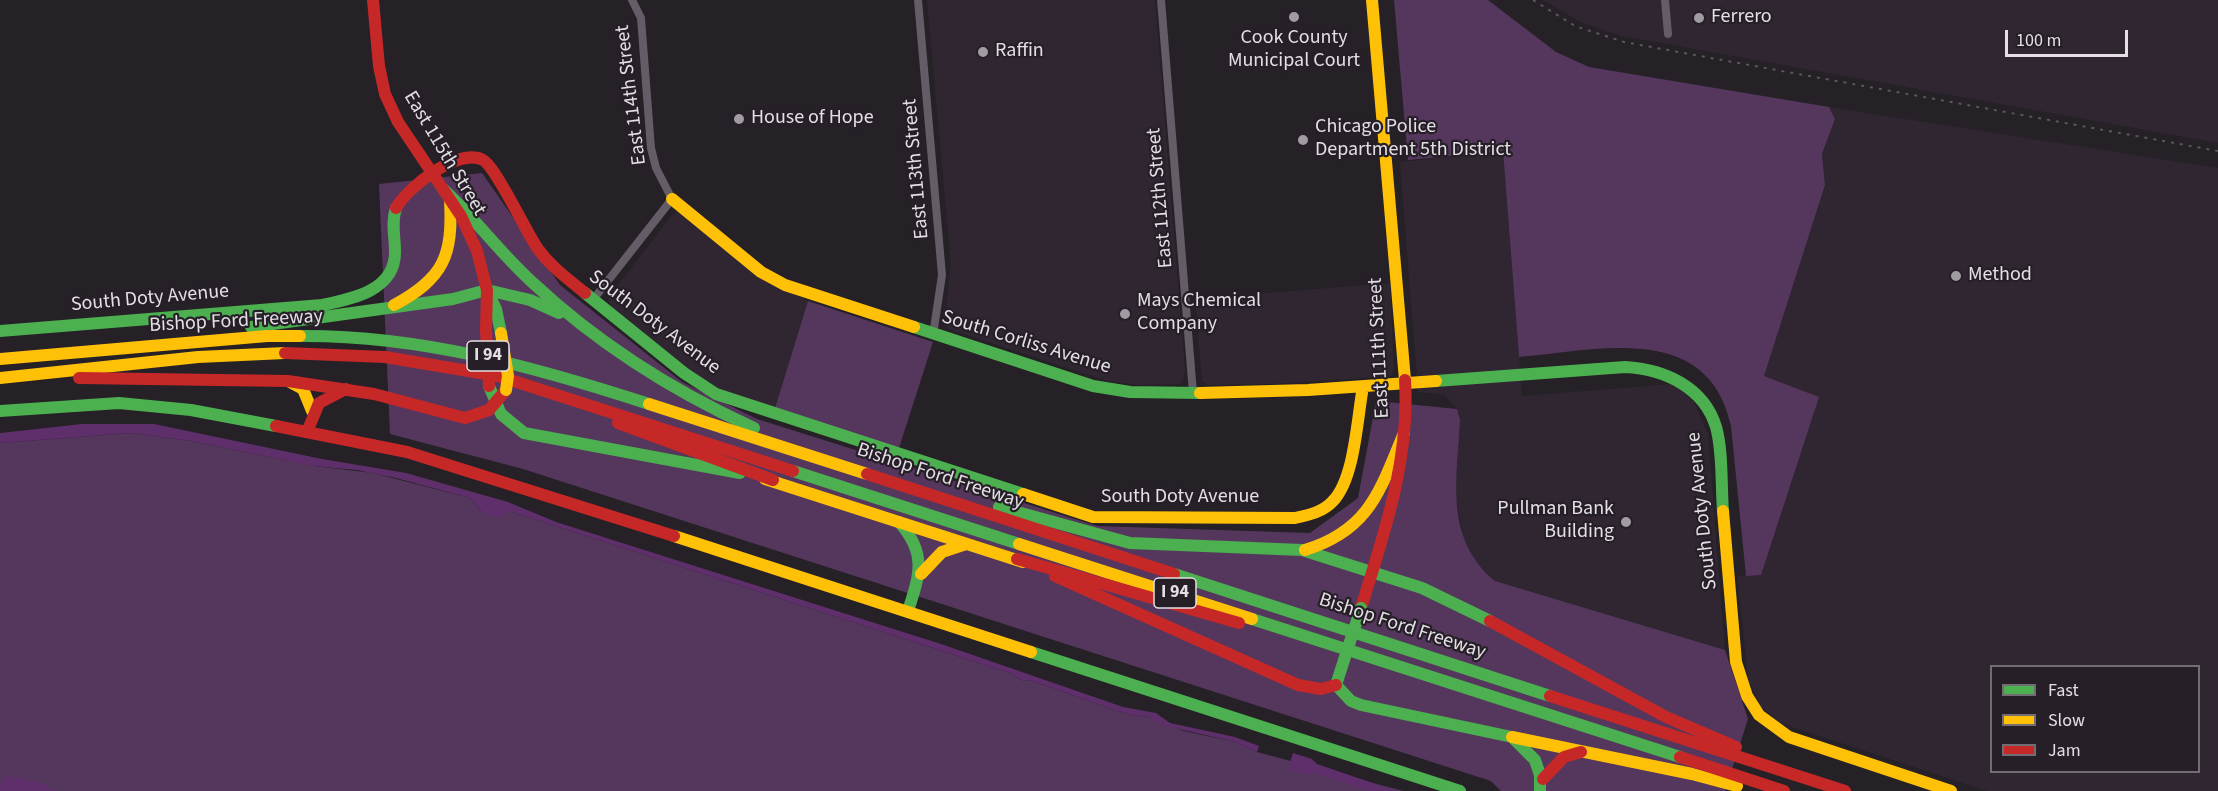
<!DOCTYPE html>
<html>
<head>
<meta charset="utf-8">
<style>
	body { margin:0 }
	#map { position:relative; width:2218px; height:791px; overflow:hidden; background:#252126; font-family:"Source Sans 3",sans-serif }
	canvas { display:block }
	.legend { position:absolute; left:1990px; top:665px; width:210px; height:108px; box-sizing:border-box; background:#261f28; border:2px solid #726c73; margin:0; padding:8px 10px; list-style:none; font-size:18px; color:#e3dfe4 }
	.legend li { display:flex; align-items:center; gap:12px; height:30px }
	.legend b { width:30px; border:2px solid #726c73 }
	.scale { position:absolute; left:2005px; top:30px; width:123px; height:27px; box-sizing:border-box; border:3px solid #e3dfe4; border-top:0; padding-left:8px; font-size:18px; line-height:21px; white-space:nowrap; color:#e3dfe4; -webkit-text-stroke:4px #261f28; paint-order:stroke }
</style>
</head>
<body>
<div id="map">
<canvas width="2218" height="791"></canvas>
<ul class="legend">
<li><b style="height:8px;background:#4caf50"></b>Fast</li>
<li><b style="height:8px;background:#ffc107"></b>Slow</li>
<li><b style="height:8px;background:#c62828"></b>Jam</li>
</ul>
<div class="scale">100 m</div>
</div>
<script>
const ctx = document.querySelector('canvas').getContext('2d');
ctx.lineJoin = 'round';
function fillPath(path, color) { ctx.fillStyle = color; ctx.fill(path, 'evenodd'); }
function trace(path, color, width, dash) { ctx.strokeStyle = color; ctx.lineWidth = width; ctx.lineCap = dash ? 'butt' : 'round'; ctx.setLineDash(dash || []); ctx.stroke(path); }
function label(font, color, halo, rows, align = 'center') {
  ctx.font = font + ' "Source Sans 3",sans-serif'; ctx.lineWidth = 4.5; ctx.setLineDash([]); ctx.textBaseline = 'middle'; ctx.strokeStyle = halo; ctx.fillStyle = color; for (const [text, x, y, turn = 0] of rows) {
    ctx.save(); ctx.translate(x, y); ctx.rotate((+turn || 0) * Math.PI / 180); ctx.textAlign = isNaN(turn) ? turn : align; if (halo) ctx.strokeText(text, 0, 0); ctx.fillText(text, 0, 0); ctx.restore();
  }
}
fillPath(new Path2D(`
	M927 0H1155L1185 370 1182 382 1178 384 1140 385 1107 381 948 329 945 321 951 264Z
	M1543 0H2218V143L1622 36 1582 23Z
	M1829 107 2218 168V791H1987L1780 723 1760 705 1748 678 1737 576 1761 574 1818 397 1764 376 1825 185 1822 154 1835 119ZM1992 666H2198V772H1992Z
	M1503 151 1522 396 1672 384 1685 391 1694 402 1708 434 1725 650 1495 581 1475 562 1464 541 1456 497 1457 409 1444 395 1418 392 1400 162Z
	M678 212 771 284 808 301 775 408 730 395 692 373 612 308 608 301 610 295 673 214Z
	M1390 283 1394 367 1392 376 1272 384 1208 385 1202 381 1195 299Z`), '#2f2632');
fillPath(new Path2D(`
	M1394 0H1488L1556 52 1589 67 1829 107 1835 119 1822 154 1825 185 1764 376 1819 397 1761 575 1746 576 1731 426C1708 321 1599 350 1519 357L1503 151 1408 160Z
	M482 173 560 285 682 382 757 419 1097 526 1310 533 1358 498 1376 401 1457 409 1460 420C1457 479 1444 539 1495 581L1725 650 1748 719 1725 791H1501L1491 781 523 469 390 434 379 184Z
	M808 301 933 342 899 448 775 408Z
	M131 433 191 441 314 466 373 473 470 498 482 512H512L1010 673 1021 680 1032 681 1130 715 1149 717 1184 731 1236 742 1257 752 1403 791H0V443Z`), '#55375d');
fillPath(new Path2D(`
	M82 424H154L322 459 406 473 508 502 556 522 941 644 1123 707 1156 713 1170 723 1235 737 1259 746 1257 752 1236 742 1162 725 1149 717 1130 715 1032 681 1021 680 1010 673 512 512 506 513 499 518 482 512 470 498 396 478 357 470 313 466 191 441 131 433 0 443V433Z
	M1293 753 1312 759 1317 764 1396 791H1368L1314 773 1308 775 1288 769Z
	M9 776 44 784 52 791H0V783Z`), '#5f2f6b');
trace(new Path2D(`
	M918 0 942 275 933 335
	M1161 0 1193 393
	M1665 0 1668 34
	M592 301 672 199 656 168 651 148 641 18 632 0`), '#645c66', 8);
trace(new Path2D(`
	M443 189C475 218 500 253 532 282 597 343 673 391 754 428
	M487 290 496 309 501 333
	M585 293 684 373 716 394 1023 494
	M251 327 453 299 487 290 530 300 559 313
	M914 327 1093 386 1130 392 1200 393
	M0 331 322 305C353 299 396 290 395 251 395 236 391 223 396 208
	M300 336C421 335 535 367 649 404
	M1436 381 1625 367C1664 369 1704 387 1716 427 1723 451 1721 486 1723 511
	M489 386 501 414 524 433 740 473
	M0 411 119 403 191 410 276 426
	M793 471 1019 544
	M999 507 1130 543 1302 550 1422 588 1490 621
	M899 522C927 553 920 574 908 611
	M1174 574 1550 696
	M1252 619 1680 757
	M1031 652 1460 791
	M1336 685 1351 701 1361 705 1512 737 1535 760 1540 775V791
	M1336 685 1344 660`), '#4caf50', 12);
trace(new Path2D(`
	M1372 0 1405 380
	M672 199 761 272 785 285 914 327
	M394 305C444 278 453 256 450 200
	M0 359 267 336H300
	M0 378 198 357 285 353
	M290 382 303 389 312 411
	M1200 393 1308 390 1436 381
	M649 404 867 474
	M765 479 1023 562
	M1023 494 1093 517 1295 518C1309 515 1323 512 1333 501 1355 478 1357 418 1363 387
	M1723 511 1736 662 1747 696 1759 715 1789 737 1951 791
	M674 536 1031 652
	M1019 544 1252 619
	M1305 550C1370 530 1380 490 1404 433
	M921 574 942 552 966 544
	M1512 737 1692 774 1737 786`), '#ffc107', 12);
trace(new Path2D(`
	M373 0 379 66 385 94 398 122 461 216 477 251 487 290 486 330
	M396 208C407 188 458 147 483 160 496 167 526 232 538 249 551 267 568 279 585 293
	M285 353 385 357 498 376 793 471
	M79 378 288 381 374 394 465 418 489 410 506 390
	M618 423 773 480
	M276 426 407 452 674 536
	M307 432 319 403 346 389
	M867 474 1174 574
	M1017 559 1239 623
	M1055 576 1298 685 1321 689 1336 685
	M1361 608C1384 534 1410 459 1405 380
	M1490 621 1666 717 1736 747
	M1550 696 1845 791
	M1680 757 1784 791
	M1543 779 1564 757 1581 752`), '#c62828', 12);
trace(new Path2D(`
	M1533 0 1575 26 1624 42 2218 151`), '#5b575c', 2, [3, 6]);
trace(new Path2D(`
	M1344 660 1361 608`), '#4caf50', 12);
trace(new Path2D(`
	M501 333 508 376 506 390`), '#ffc107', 12);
trace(new Path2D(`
	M486 330 489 386`), '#c62828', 12);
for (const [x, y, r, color] of [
	[1294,17,6,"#a09ca2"],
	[1699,18,6,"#a09ca2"],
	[983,52,6,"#a09ca2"],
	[739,119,6,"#a09ca2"],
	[1303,140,6,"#a09ca2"],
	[1956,276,6,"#a09ca2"],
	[1125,314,6,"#a09ca2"],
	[1626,522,6,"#a09ca2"]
]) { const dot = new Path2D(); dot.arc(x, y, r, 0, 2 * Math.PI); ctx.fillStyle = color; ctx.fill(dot); trace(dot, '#261f28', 2); }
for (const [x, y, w] of [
	[488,356,42],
	[1175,593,42]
]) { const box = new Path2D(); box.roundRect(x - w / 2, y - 15, w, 30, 4.5); ctx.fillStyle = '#261f28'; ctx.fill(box); trace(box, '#e3dfe4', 1.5); }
label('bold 18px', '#e3dfe4', null, [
	["I 94",488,356],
	["I 94",1175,593]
]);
label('20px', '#e3dfe4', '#261f28', [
	["Ferrero",1711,18],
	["Cook County",1294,39,"center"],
	["Municipal Court",1294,62,"center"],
	["Raffin",995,52],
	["House of Hope",751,119],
	["Chicago Police",1315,128],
	["Department 5th District",1315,151],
	["Method",1968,276],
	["Mays Chemical",1137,302],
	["Company",1137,325],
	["Pullman Bank",1614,510,"right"],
	["Building",1614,533,"right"]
], 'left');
label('20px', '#e3dfe4', '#261f28', [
	["East 114th Street",632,95,-97],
	["East 115th Street",444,154,59],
	["East 113th Street",917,169,-95],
	["East 112th Street",1161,198,-95],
	["South Doty Avenue",150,299,-5],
	["Bishop Ford Freeway",236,322,-3],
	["South Doty Avenue",654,323,37],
	["South Corliss Avenue",1026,343,17],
	["East 111th Street",1380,348,-93],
	["Bishop Ford Freeway",940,477,18],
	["South Doty Avenue",1180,498],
	["South Doty Avenue",1703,511,-96],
	["Bishop Ford Freeway",1402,627,18]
]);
</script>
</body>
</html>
